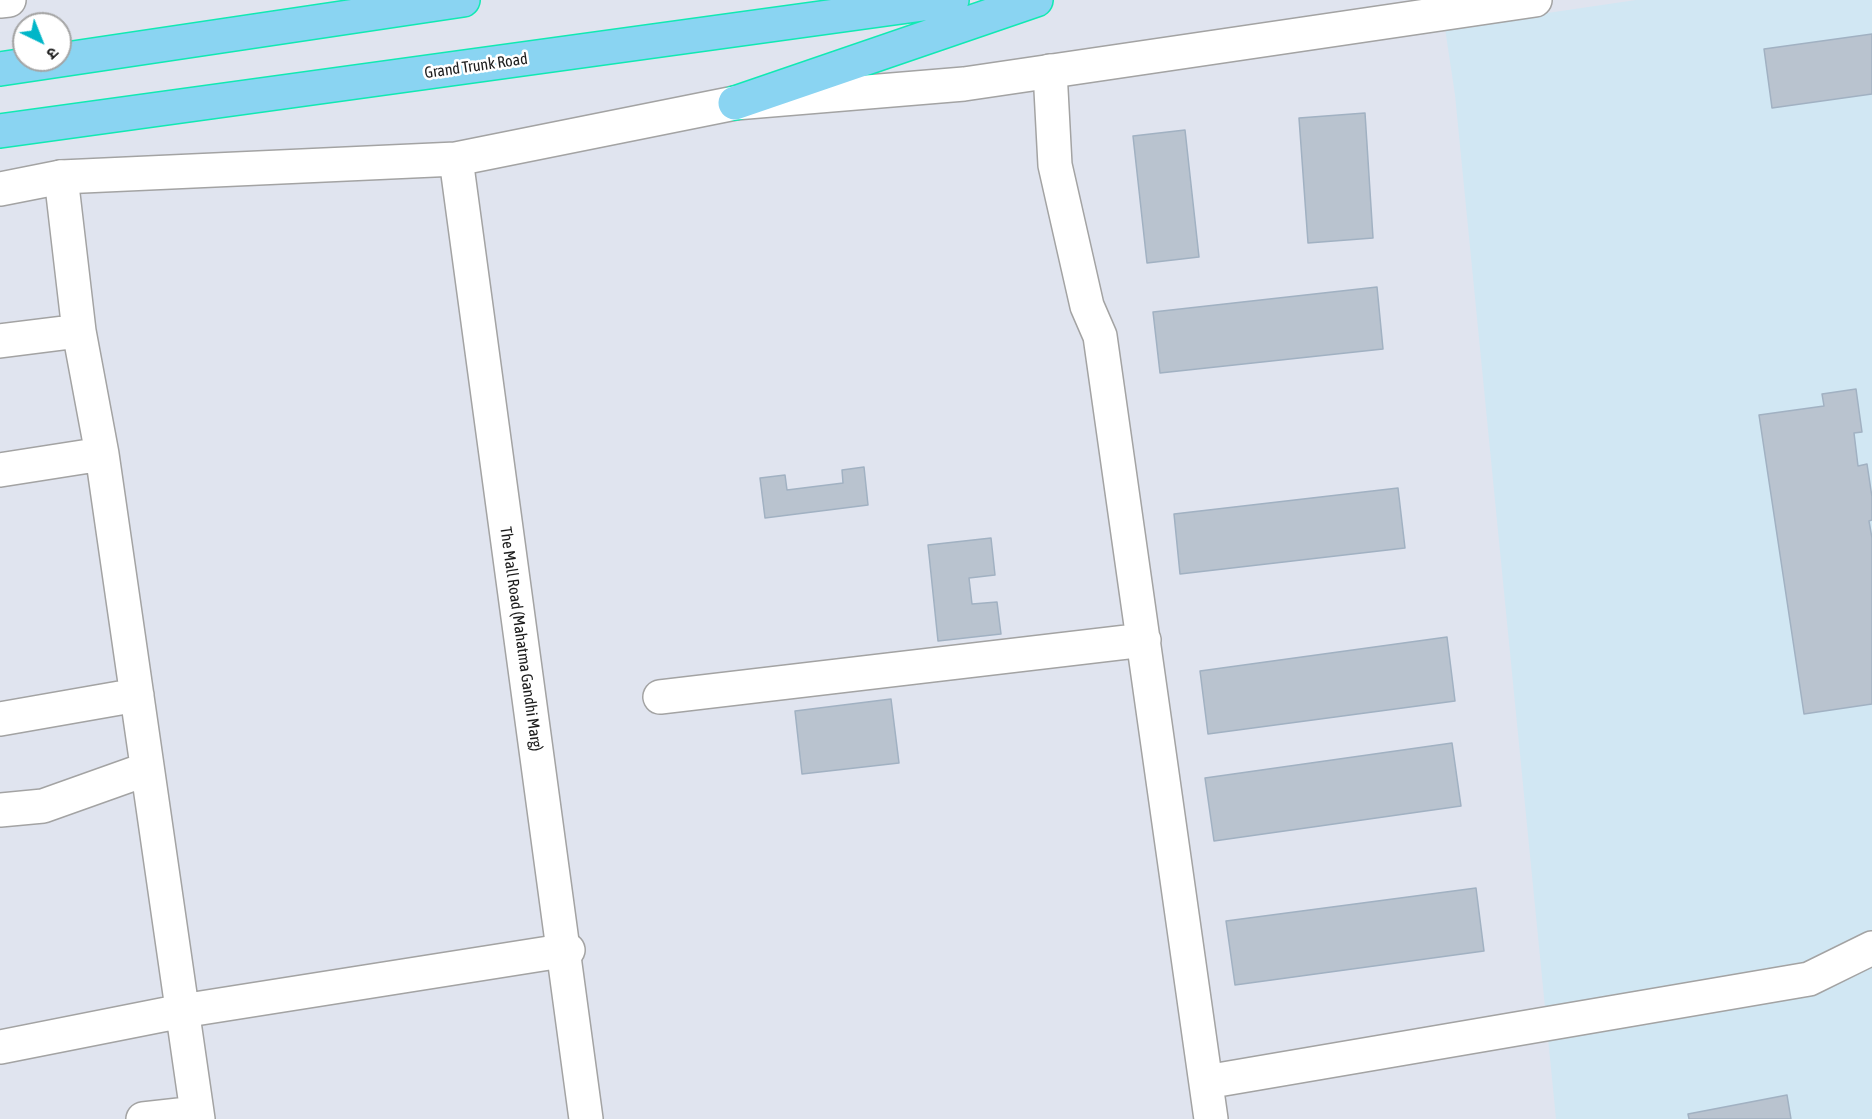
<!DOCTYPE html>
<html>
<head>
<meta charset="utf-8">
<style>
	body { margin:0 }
	#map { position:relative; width:1872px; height:1119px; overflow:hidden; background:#e0e4ef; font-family:"Asap Condensed","Noto Sans Devanagari",sans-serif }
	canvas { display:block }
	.north { position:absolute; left:12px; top:12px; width:60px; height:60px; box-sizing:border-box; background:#fff; border:2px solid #a4a4a4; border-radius:50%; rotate:137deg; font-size:16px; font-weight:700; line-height:24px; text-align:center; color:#1c1c1c }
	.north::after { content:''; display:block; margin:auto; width:21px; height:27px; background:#00b6c8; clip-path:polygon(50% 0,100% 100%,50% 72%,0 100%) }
</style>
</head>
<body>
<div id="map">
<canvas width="1872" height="1119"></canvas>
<div class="north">उ</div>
</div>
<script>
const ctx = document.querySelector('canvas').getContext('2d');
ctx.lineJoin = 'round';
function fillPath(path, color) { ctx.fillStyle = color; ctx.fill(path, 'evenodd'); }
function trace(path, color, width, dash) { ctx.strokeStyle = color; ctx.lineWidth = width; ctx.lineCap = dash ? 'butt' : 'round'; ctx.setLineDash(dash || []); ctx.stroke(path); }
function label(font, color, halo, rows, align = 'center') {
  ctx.font = font + ' "Asap Condensed",sans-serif'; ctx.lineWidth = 5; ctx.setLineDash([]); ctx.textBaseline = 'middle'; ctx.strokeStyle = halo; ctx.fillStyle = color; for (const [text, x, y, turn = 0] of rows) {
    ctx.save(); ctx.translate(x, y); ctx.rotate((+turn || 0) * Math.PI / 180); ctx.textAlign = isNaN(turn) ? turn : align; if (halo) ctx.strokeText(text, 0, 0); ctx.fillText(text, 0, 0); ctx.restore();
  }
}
fillPath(new Path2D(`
	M1636 0H1872V1119H1556L1455 95 1445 28Z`), '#d1e7f3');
const building = new Path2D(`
	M1872 34V94L1772 108 1764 49Z
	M1365 113 1373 238 1308 243 1299 118Z
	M1185 130 1199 257 1147 263 1133 136Z
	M1377 287 1383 349 1160 373 1153 312Z
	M1856 389 1862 432 1854 433 1858 466 1867 464 1872 497V520L1869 521 1872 538V704L1804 714 1759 415 1824 406 1822 394Z
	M864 467 868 505 765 518 760 478 785 475 787 490 843 483 842 470Z
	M1398 488 1405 548 1180 574 1174 514Z
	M991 538 995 575 969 578 972 604 997 602 1001 634 938 641 928 545Z
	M1447 637 1455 701 1208 734 1200 671Z
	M891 699 899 763 802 774 795 711Z
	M1452 743 1461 806 1214 841 1205 778Z
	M1476 888 1484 951 1235 985 1226 921Z
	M1787 1095 1791 1119H1689L1688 1114Z`);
fillPath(building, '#b9c3cf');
trace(building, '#a1b1c2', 1.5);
const minor = new Path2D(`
	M1050 71 1055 165 1087 306 1100 336 1211 1119
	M61 177 79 331 102 454 198 1119
	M0 341 79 331
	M0 470 102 454
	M660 697 1144 640
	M0 719 137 695
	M0 810 43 806 147 769
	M0 1047 182 1011 568 950
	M1206 1082 1809 979 1872 948
	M143 1119 197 1113`);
const tertiary = new Path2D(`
	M0 1 9 0
	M456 159 586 1119
	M0 189 61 177 456 159 735 103 964 84 1535 0`);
const trunk = new Path2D(`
	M0 69 463 0
	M735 103 1036 0
	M0 131 952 0`);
trace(minor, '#a3a3a3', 36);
trace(tertiary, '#a3a3a3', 36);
trace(trunk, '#11e9b3', 36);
trace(minor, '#fff', 33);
trace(tertiary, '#fff', 33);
trace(trunk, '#8ad4f2', 33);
label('16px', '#1c1c1c', '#fff', [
	["Grand Trunk Road",476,66,-8],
	["The Mall Road (Mahatma Gandhi Marg)",521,639,82]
]);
</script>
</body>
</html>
